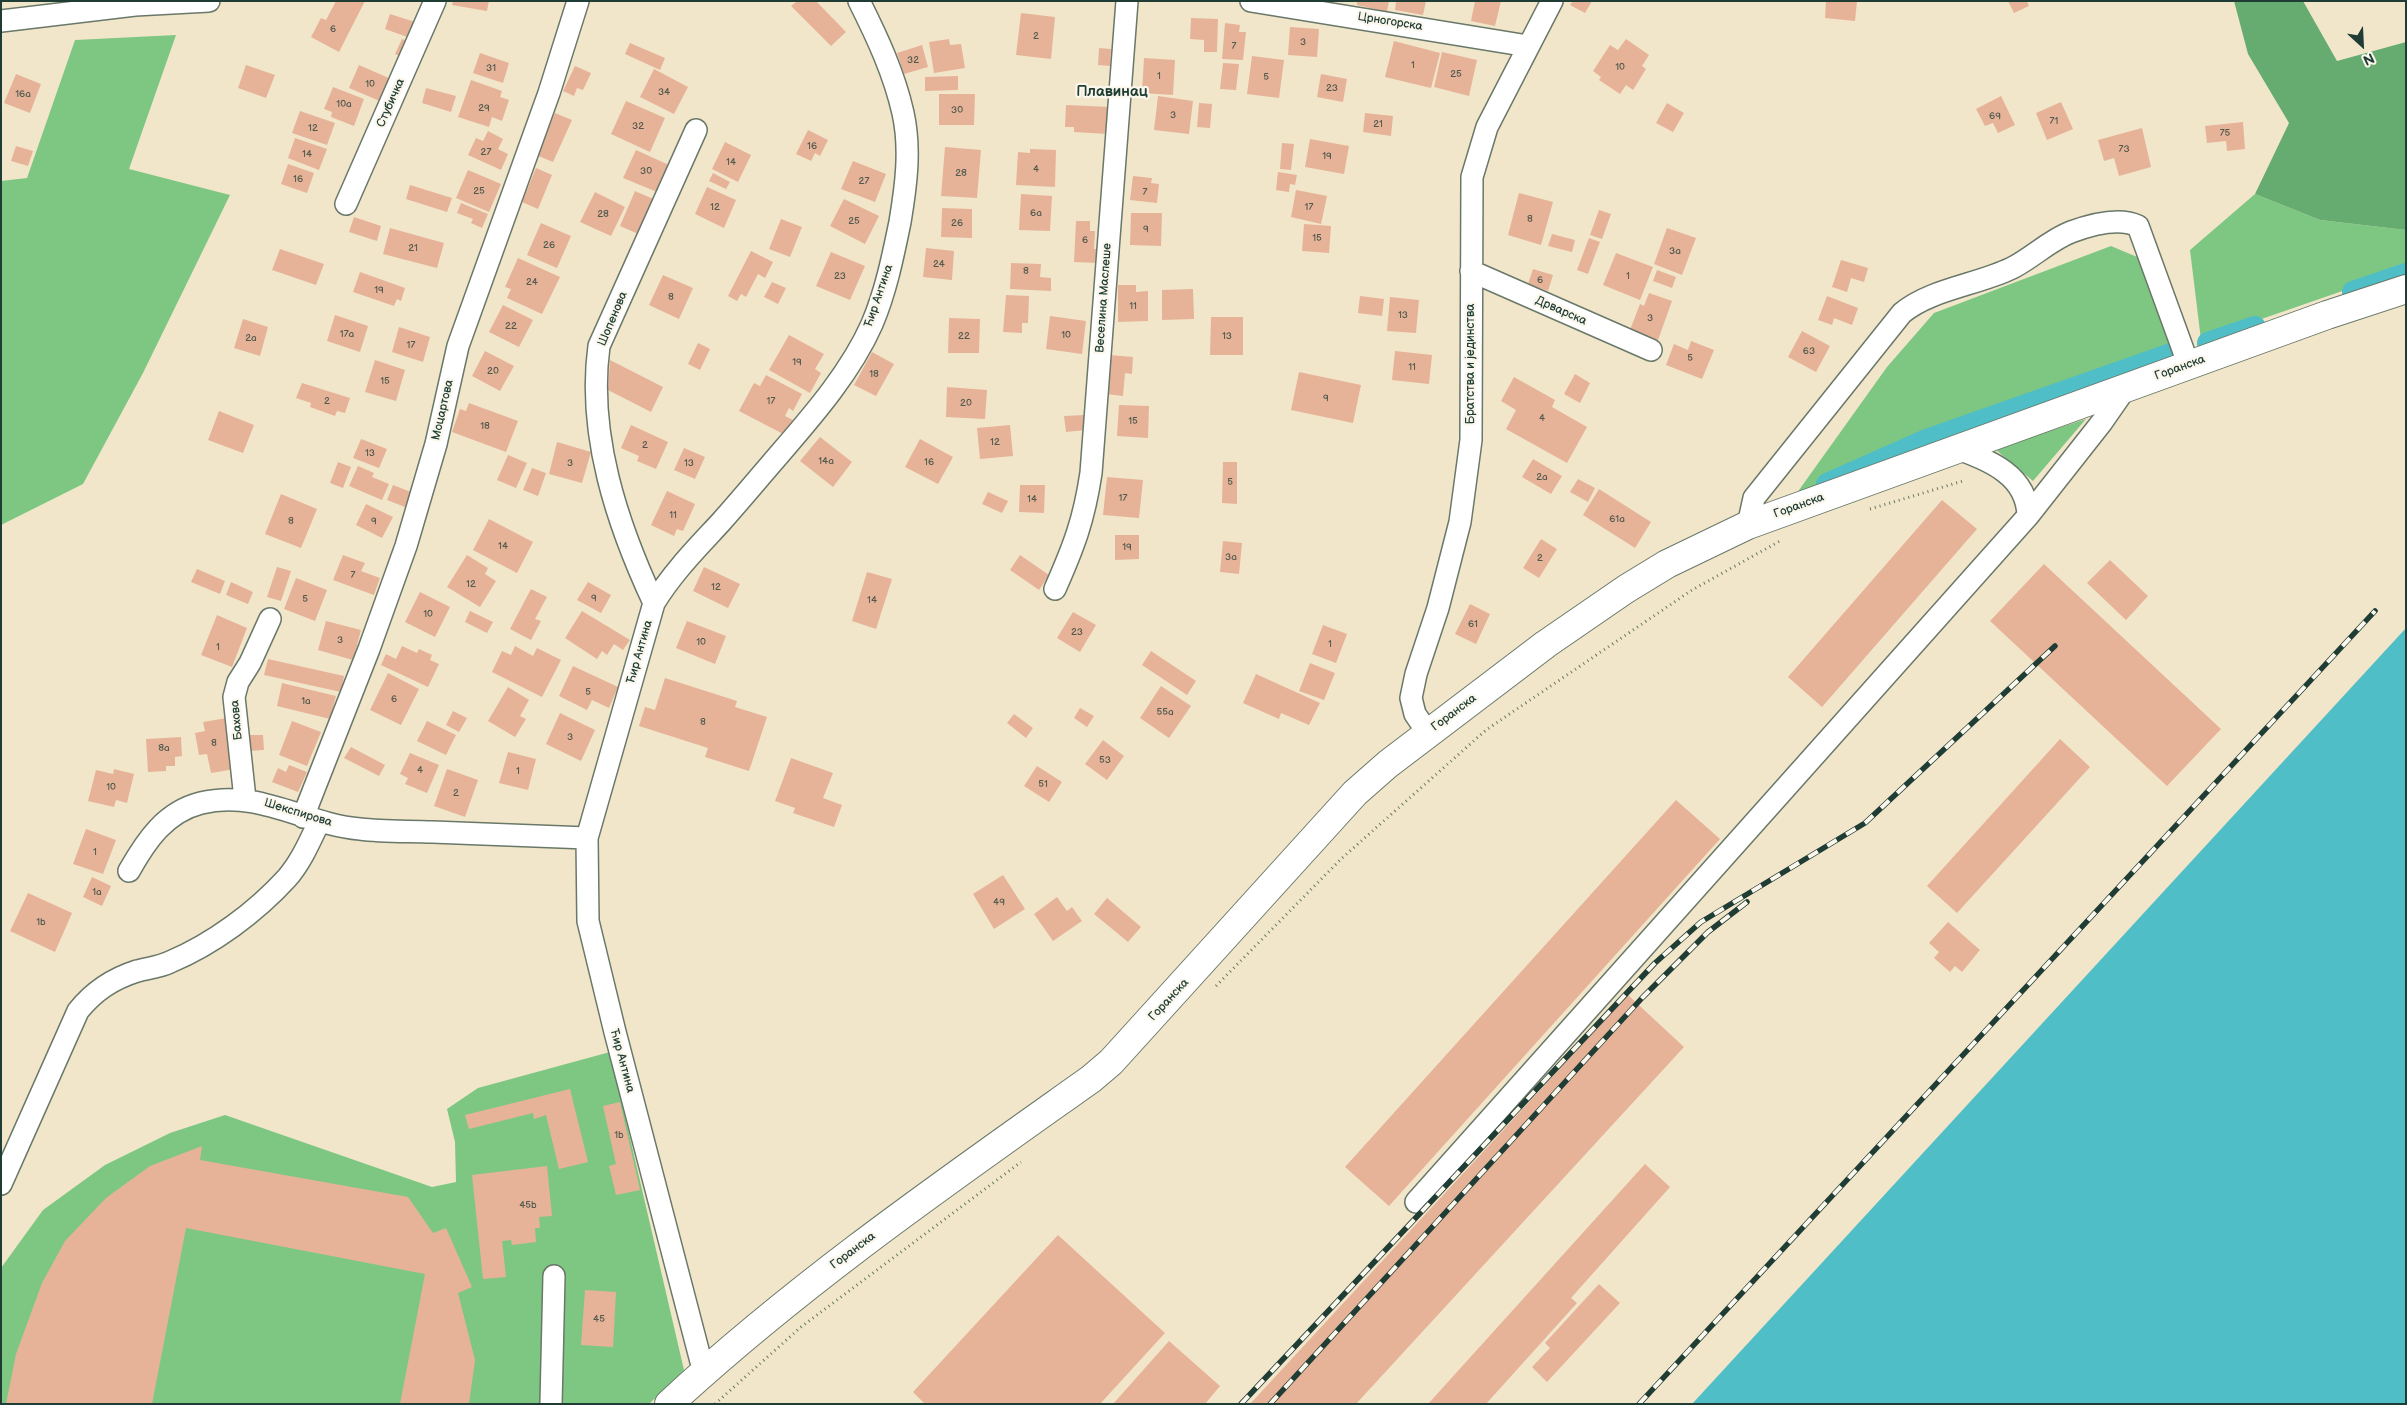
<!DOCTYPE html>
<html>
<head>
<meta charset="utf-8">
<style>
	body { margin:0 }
	#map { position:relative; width:2407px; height:1405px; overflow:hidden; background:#f2e6ca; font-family:"Balsamiq Sans",sans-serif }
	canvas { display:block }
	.frame { position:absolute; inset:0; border:2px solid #1f3d34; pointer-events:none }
	.north { position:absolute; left:2337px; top:20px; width:50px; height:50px; -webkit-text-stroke:4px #fbf7ec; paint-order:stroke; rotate:155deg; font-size:14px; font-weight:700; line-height:20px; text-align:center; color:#1f3d34 }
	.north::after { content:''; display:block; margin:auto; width:18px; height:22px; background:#1f3d34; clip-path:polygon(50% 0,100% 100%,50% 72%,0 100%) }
</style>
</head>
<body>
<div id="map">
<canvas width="2407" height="1405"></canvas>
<div class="frame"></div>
<div class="north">N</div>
</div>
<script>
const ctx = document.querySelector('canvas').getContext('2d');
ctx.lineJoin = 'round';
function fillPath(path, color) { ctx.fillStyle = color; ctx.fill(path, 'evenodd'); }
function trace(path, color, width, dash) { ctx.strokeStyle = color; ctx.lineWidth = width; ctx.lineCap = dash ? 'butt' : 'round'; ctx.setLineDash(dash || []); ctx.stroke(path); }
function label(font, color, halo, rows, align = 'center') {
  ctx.font = font + ' "Balsamiq Sans",sans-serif'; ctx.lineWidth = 4.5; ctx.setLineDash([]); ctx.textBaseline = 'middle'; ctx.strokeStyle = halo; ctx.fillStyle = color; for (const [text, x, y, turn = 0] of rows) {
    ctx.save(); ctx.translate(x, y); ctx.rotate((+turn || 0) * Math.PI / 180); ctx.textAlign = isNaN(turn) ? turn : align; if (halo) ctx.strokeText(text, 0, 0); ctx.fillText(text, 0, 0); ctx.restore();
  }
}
fillPath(new Path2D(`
	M176 35 129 169 230 195 143 373 83 484 1 525V181L27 178 75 40Z
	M2255 194 2320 220 2406 230V269L2201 340 2190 250Z
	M2111 246 2142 259 2172 354 2074 390 1924 441 1794 497 1887 367 1934 313Z
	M2086 419 2033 481 1995 449Z
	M610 1052 684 1370 649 1404H1V1268L43 1210 105 1165 170 1133 225 1115 432 1187 456 1182 455 1142 447 1109 478 1088Z`), '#7ec783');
fillPath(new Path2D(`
	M2234 1H2303L2337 61 2406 42V230L2320 220 2255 194 2289 123 2248 54Z`), '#66ac71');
fillPath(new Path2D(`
	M2406 628V1404H1692Z`), '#4fbec6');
trace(new Path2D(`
	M2353 292 2406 274
	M2208 343 2255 327
	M1827 484 1924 441 2177 352`), '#4fbec6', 22);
fillPath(new Path2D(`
	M336 1H365L339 52 311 37 321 18 326 20Z
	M453 1H489L487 11 452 5Z
	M797 1H816L846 32 831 46 791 6Z
	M1357 1H1389L1387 12 1357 5Z
	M1396 1H1426L1423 15 1395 10Z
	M1475 1H1501L1495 26 1471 21Z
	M1573 1H1592L1585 13 1570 5Z
	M1826 1H1857L1855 21 1825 18Z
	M2008 1H2027L2029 6 2014 13Z
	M1021 13 1055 17 1051 59 1016 55Z
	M390 14 415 22 410 38 385 29Z
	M1191 18 1218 19 1217 52H1204V40L1190 39Z
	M1225 23 1240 25 1239 32H1246L1243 60 1222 59Z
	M1290 27 1319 29 1317 57 1288 55Z
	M402 39 410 42 404 58 395 54Z
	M949 39 950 45 961 44 965 68 934 73 929 42Z
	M1626 39 1649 55 1642 66 1646 69 1633 90 1626 85 1620 94 1599 80 1601 77 1593 71 1610 45 1618 50Z
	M1394 41 1440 53 1431 88 1385 77Z
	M630 43 665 58 660 70 625 54Z
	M922 45 928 67 904 74 897 53Z
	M1099 48 1111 49 1110 66 1098 65Z
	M1442 52 1477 60 1469 96 1434 87Z
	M480 53 509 63 503 83 473 73Z
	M1252 56 1284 60 1279 98 1247 94Z
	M1144 58 1175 60 1173 95 1142 93Z
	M1223 63 1239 64 1236 90 1220 89Z
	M246 65 275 75 266 98 238 88Z
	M359 65 391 79 382 102 349 88Z
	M575 66 591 73 583 90 577 88 574 96 563 91Z
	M654 69 688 87 674 114 640 97Z
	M16 74 41 84 30 113 4 103Z
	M1321 74 1347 79 1343 102 1317 97Z
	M958 76V90L925 91V77Z
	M471 80 502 91 500 97 509 100 502 121 492 117 489 127 458 117Z
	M333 87 364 99 354 126 331 117 332 112 324 109Z
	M426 88 456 96 451 112 422 103Z
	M939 94H975L974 125H939Z
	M1158 96 1193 101 1189 134 1154 130Z
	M2001 96 2015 125 1998 133 1993 123 1985 126 1976 109Z
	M626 101 665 118 650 152 611 134Z
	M2061 102 2073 129 2047 140 2036 113Z
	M1199 103 1212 104 1210 128 1197 127Z
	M1667 103 1684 113 1673 132 1656 123Z
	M1066 105 1110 107 1108 134 1074 132V127H1065Z
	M300 111 335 123 327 145 292 133Z
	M555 113 572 120 553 162 536 155Z
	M1365 113 1393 116 1391 136 1363 132Z
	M2243 122 2245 149 2227 151 2226 141 2207 143 2205 126Z
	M2142 128 2151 167 2119 176 2114 158 2104 161 2098 140Z
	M808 130 828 140 820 156 815 153 811 161 796 154Z
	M488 131 503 139 498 149 508 154 501 170 468 155 476 138 483 141Z
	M295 138 327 149 319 170 288 158Z
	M1310 139 1349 146 1344 174 1305 167Z
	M725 142 751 155 738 182 712 169Z
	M1282 143 1294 144 1291 170 1280 169Z
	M16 146 33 151 28 166 11 161Z
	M945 147 981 150 977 198 941 196Z
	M1030 149 1056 150 1055 187 1016 185 1018 152 1030 153Z
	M636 150 669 165 657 192 623 178Z
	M853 161 886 174 875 202 841 189Z
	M288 164 314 173 307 193 281 184Z
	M536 168 552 175 538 209 522 202Z
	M468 170 501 184 489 212 456 198Z
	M1278 172 1297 175 1295 185 1290 184 1289 192 1276 190Z
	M713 173 730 182 726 189 709 181Z
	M1133 176 1152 178 1151 183 1159 184 1157 203 1130 200Z
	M410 185 452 198 447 212 406 199Z
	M707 187 736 200 724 228 695 214Z
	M1296 190 1327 196 1321 224 1291 217Z
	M635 191 658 201 643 236 620 226Z
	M595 192 625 207 611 236 580 222Z
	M1519 193 1553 202 1541 245 1508 235Z
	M1021 194 1052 196 1050 231 1019 230Z
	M844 199 879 216 865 244 830 226Z
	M461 203 488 214 482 228 471 223 473 219 457 213Z
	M942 208 972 209V238L941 237Z
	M1599 210 1611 214 1602 239 1590 235Z
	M1131 213H1162L1161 246 1130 245Z
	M354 217 381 226 377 241 349 232Z
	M781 219 802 227 790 257 769 249Z
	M1076 221H1090V231H1095L1094 249H1099L1098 263 1074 262Z
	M541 223 571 236 557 268 527 255Z
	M1304 224 1331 226 1329 253 1302 251Z
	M390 228 444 243 437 268 383 254Z
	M1667 228 1696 238 1682 275 1654 264Z
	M1552 234 1575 240 1572 252 1548 246Z
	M1589 238 1600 242 1588 274 1577 270Z
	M926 248 954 251 952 280 923 277Z
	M280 249 324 264 316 285 272 270Z
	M751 251 773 262 765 278 758 274 746 297 741 294 737 301 728 296Z
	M831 252 865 266 850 300 816 286Z
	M1616 253 1653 267 1640 300 1603 285Z
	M518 258 560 277 542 314 507 298 511 289 505 287Z
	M1841 260 1868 268 1864 282 1851 278 1847 292 1832 287Z
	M1011 263 1041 264 1040 277 1051 278V291L1010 289Z
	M1533 269 1553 275 1548 291 1528 284Z
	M1657 270 1676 277 1672 288 1653 281Z
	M360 272 405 288 401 301 397 299 394 306 353 292Z
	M663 275 693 288 679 319 649 305Z
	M772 282 786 288 778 304 764 297Z
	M1118 285H1136V292L1148 291V321L1118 322Z
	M1193 289 1194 319 1162 320V290Z
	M1649 293 1672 301 1658 340 1630 330 1640 304 1644 306Z
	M1006 295 1029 296 1028 323H1022V333L1003 332Z
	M1360 296 1384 299 1382 316 1358 313Z
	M1827 296 1858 308 1852 325 1834 318 1832 325 1818 320Z
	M1390 297 1419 300 1416 333 1387 331Z
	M503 305 533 320 519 347 489 332Z
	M335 315 368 326 360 352 327 341Z
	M1050 316 1086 321 1082 354 1046 349Z
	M1211 317H1243V355H1210Z
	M949 318 980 319 979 353H948Z
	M243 319 268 327 260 356 234 348Z
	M399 327 430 337 423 362 392 352Z
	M1802 331 1830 346 1816 372 1788 357Z
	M789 335 824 354 815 369 821 373 810 393 769 370Z
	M1691 341 1714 350 1702 379 1666 365 1674 344 1688 350Z
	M698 343 710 349 700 370 688 364Z
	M485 351 514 366 500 391 472 376Z
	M1395 351 1432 355 1429 384 1392 380Z
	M872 352 894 364 876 396 854 385Z
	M1110 355 1133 357 1132 374 1125 373 1123 396 1106 394Z
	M375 360 405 370 396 401 365 392Z
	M610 360 663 387 651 412 608 390Z
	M1299 372 1361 385 1353 423 1291 410Z
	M1575 374 1590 383 1580 403 1564 394Z
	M766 375 802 394 793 411 789 408 785 416 793 420 785 435 739 411 754 383 760 386Z
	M1514 377 1555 400 1552 407 1587 427 1567 463 1506 429 1516 410 1501 401Z
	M302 383 350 398 345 413 337 411 335 416 310 407 311 403 296 398Z
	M947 387 987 390 985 419 946 417Z
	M469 403 518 421 506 452 452 432 460 409 466 411Z
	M1119 405 1149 406 1148 438 1117 436Z
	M219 411 254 425 243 453 208 440Z
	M1085 415 1086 430 1066 432 1064 416Z
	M631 425 668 442 656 469 637 461 639 456 621 448Z
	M1010 425 1013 456 980 459 977 428Z
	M820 437 852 462 833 487 800 461Z
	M361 439 387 449 379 468 353 458Z
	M920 439 953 457 938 484 905 467Z
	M557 442 591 452 582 483 549 474Z
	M684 448 705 457 695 479 674 470Z
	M508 455 527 463 516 488 497 480Z
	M1533 459 1562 476 1551 494 1522 477Z
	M338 462 351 467 343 488 330 483Z
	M1223 462H1237V504L1222 503Z
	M358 466 374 473 372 477 389 484 382 500 349 486Z
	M532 468 546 473 538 496 523 490Z
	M1107 477 1143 480 1139 518 1103 515Z
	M1578 479 1595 488 1588 502 1570 492Z
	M393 485 411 492 405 507 387 500Z
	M1020 485H1045L1044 513 1019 512Z
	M1599 489 1651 522 1635 548 1583 515Z
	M667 491 695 504 683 531 677 529 674 536 651 525Z
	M988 492 1008 501 1002 513 982 504Z
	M281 494 317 509 301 548 265 534Z
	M1942 500 1977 529 1822 707 1788 677Z
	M366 504 393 517 382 538 356 525Z
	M489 519 533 542 517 573 473 550Z
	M1115 535H1139V559L1115 560Z
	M1541 539 1557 549 1539 578 1523 568Z
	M1223 541 1242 543 1239 574 1220 572Z
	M343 555 365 563 361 571 380 578 374 595 333 580Z
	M467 555 488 568 485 574 496 581 480 607 447 587Z
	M1020 555 1049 575 1039 590 1010 570Z
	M2110 560 2148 596 2126 620 2087 583Z
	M2044 564 2221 729 2167 786 1990 621Z
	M277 567 291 571 281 601 267 597Z
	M704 567 740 584 728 608 693 591Z
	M197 569 225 581 220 594 191 582Z
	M867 572 892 579 876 629 852 621Z
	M296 578 327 590 315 621 284 609Z
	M231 582 253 592 248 604 226 595Z
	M588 582 611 595 601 613 577 600Z
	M531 589 547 597 535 619 541 621 531 640 510 629Z
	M420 592 450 607 435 637 405 622Z
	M1470 604 1490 614 1476 644 1455 634Z
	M470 611 493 622 487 633 465 622Z
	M582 611 630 640 623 650 614 644 607 655 602 651 597 659 565 638Z
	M1073 612 1096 625 1080 652 1057 638Z
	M217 615 247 628 232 667 201 655Z
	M326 621 361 630 353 660 318 650Z
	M687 621 726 636 715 664 676 648Z
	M1323 625 1347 634 1336 663 1312 654Z
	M402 646 417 653 419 649 432 655 430 660 439 664 428 687 381 665 386 654 396 659Z
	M515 646 533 656 537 648 561 660 542 697 492 672 502 651 511 655Z
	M1151 651 1196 681 1187 695 1142 665Z
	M268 659 344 676 341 692 264 675Z
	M1310 663 1335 673 1324 700 1299 691Z
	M573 666 618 687 609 708 592 700 587 710 559 696Z
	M388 673 419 689 401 725 370 710Z
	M1256 674 1320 703 1309 725 1281 713 1279 719 1243 703Z
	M665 678 737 701 735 707 767 717 749 771 705 757 708 748 639 726 645 707 655 710Z
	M282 683 336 696 330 719 277 706Z
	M1161 686 1191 706 1169 738 1140 718Z
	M508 687 529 700 520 716 526 719 515 737 488 721Z
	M1080 708 1094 716 1087 727 1074 718Z
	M453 711 467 718 459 732 446 725Z
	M560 713 595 730 581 761 546 744Z
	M1014 714 1033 728 1026 738 1007 723Z
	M227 718 235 769 211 773 207 754 199 755 195 733 205 731 203 722Z
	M292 721 321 732 307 766 279 755Z
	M427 721 456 735 446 755 417 741Z
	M248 735H263L264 750 249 751Z
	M181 737 182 756 175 757V766H166V771L148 772 146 739Z
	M2060 739 2090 767 1957 913 1927 886Z
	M1103 740 1124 756 1107 780 1085 764Z
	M351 747 385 765 379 776 344 758Z
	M508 752 536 759 528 790 499 783Z
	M410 753 439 765 427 793 405 784 408 778 400 774Z
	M791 758 833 773 823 798 842 805 834 827 793 813 795 808 775 801Z
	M289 765 307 772 298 792 272 782 278 768 286 772Z
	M1037 766 1062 782 1049 802 1024 786Z
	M114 769 134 774 127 803 116 800 114 807 88 801 96 770 113 774Z
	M447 769 478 780 465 817 434 806Z
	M1676 800 1720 839 1389 1206 1345 1167Z
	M86 829 116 840 103 874 73 864Z
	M1003 875 1025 909 994 929 973 894Z
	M92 877 111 886 102 906 83 897Z
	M28 893 72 913 55 952 10 931Z
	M1057 897 1067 911 1072 907 1082 921 1053 941 1034 914Z
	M1107 898 1141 927 1128 942 1094 914Z
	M1948 922 1980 950 1962 972 1955 966 1950 972 1934 958 1939 952 1929 943Z
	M1628 995 1684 1047 1356 1404H1250Z
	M570 1089 588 1162 559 1169 546 1115 534 1119 533 1113 469 1129 465 1115Z
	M620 1102 640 1190 616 1195 609 1166 616 1164 603 1106Z
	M202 1146 200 1160 408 1197 433 1233 446 1228 472 1287 458 1293 475 1360 469 1404H400L425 1274 186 1228 152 1404H6L16 1354 42 1283 65 1241 106 1198 150 1166Z
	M1645 1164 1670 1187 1571 1298 1577 1303 1486 1404H1428Z
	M547 1166 552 1216 539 1217 540 1228H535L536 1242 512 1245 511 1240 502 1241 506 1277 483 1279 472 1175Z
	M1058 1235 1165 1333 1100 1404H925L913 1392Z
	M1599 1284 1620 1303 1547 1382 1532 1367 1550 1348 1545 1343Z
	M585 1290 616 1292 613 1347 581 1345Z
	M1169 1341 1220 1386 1205 1404H1113Z`), '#e6b399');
const minor = new Path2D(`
	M1251 1 1528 46
	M1 21 135 5 209 1
	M346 204 435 1
	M1471 271 1651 350
	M1956 448C1990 461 2027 475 2028 516
	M1748 525 1754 498 1902 313C1931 289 1977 285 2012 268 2032 258 2050 240 2071 232 2090 225 2119 217 2138 226L2189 366
	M1055 589C1074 546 1084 520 1091 473L1127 1
	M654 603C617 524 587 434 599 346L696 130
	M1428 733 1415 714 1411 698 1416 674 1438 608 1460 522 1471 440 1472 177 1487 127 1552 1
	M245 799 234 697 238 682 250 663 270 619
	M303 817 369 649 406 546 436 444 458 346 549 93 578 1
	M129 871C146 841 165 812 201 803 259 789 304 824 360 829 383 832 408 831 432 832 484 834 535 836 587 838
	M1 1184 78 1011C94 991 112 979 137 971 148 968 160 967 170 962 213 944 256 912 287 878 301 862 310 841 319 822
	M1416 1202 2028 516 2102 422 2125 389
	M704 1373 615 1032 588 921 587 838 654 603C673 572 697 548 721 522 738 503 754 484 771 464 807 422 849 376 872 324 886 291 893 256 900 222 906 186 911 149 903 113 894 73 877 37 859 1
	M551 1404 554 1276`);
const major = new Path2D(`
	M669 1404C800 1283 946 1182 1091 1079L1111 1062 1355 793 1388 764 1546 644 1626 589 1667 564 1748 525 2327 315 2406 289`);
trace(minor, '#697868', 24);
trace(major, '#697868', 30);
trace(new Path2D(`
	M1870 509 1963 481
	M1216 986 1341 859 1486 730 1692 590 1780 541
	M715 1404 801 1327 1021 1162`), '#697868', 3, [1, 4]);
trace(minor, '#fff', 21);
trace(major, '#fff', 28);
const rail = new Path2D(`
	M1241 1404 1655 963 1701 922 1865 823 2055 646
	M1270 1404 1642 998 1708 932 1747 902
	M1639 1404 2375 611`);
trace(rail, '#1f3d34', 5.5);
trace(rail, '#fbf7ec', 4, [11]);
label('10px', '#515a4d', null, [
	["6",333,29],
	["2",1036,36],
	["3",1303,42],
	["7",1234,46],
	["32",913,60],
	["1",1413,65],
	["10",1620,67],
	["31",491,68],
	["25",1456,74],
	["1",1159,76],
	["5",1266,77],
	["10",370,84],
	["23",1332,88],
	["34",664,92],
	["16a",23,94],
	["10a",344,104],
	["29",484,108],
	["30",957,110],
	["3",1173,115],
	["69",1995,116],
	["71",2054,121],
	["21",1378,124],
	["32",638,126],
	["12",313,128],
	["75",2225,133],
	["16",812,146],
	["73",2124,149],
	["27",486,152],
	["14",307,154],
	["19",1327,156],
	["14",731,162],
	["4",1036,169],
	["30",646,171],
	["28",961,173],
	["16",298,179],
	["27",864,181],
	["25",479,191],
	["7",1145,192],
	["12",715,207],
	["17",1309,207],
	["6a",1036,213],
	["28",603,214],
	["8",1530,219],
	["25",854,221],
	["26",957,223],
	["9",1146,229],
	["15",1317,238],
	["6",1085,240],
	["26",549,245],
	["21",413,248],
	["3a",1675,251],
	["24",939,264],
	["8",1026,271],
	["23",840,276],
	["1",1628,276],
	["6",1540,280],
	["24",532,282],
	["19",379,290],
	["8",671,297],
	["11",1133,306],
	["13",1403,315],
	["3",1650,318],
	["22",511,326],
	["17a",347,334],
	["10",1066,335],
	["22",964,336],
	["13",1227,336],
	["2a",251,338],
	["17",411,345],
	["63",1809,351],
	["5",1690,358],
	["19",797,362],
	["11",1412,367],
	["20",493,371],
	["18",874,374],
	["15",385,381],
	["9",1326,398],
	["2",327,401],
	["17",771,401],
	["20",966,403],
	["4",1542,418],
	["15",1133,421],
	["18",485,426],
	["12",995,442],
	["2",645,445],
	["13",370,453],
	["14a",826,461],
	["16",929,462],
	["3",570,463],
	["13",689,463],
	["2a",1542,477],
	["5",1230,482],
	["17",1123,498],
	["14",1032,499],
	["11",673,515],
	["61a",1617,519],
	["8",291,521],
	["9",374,521],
	["14",503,546],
	["19",1127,547],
	["3a",1231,557],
	["2",1540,558],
	["7",353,575],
	["12",471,584],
	["12",716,587],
	["9",594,598],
	["5",305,599],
	["14",872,600],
	["10",428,614],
	["61",1473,624],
	["23",1077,632],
	["3",340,640],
	["10",701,642],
	["1",1330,644],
	["1",218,647],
	["5",588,692],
	["6",394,699],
	["1a",306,701],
	["55a",1165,712],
	["8",703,722],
	["3",570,737],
	["8",214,743],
	["8a",164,748],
	["53",1105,760],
	["4",420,770],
	["1",518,771],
	["51",1043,784],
	["10",111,787],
	["2",456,793],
	["1",95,852],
	["1a",97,892],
	["49",999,902],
	["1b",41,922],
	["1b",619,1135],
	["45b",528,1205],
	["45",599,1319]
]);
label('12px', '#1f3d34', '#fbf7ec', [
	["Црногорска",1390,22,9],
	["Стубичка",391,103,-66],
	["Ћир Антина",879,296,-71],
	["Веселина Маслеше",1104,298,-86],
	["Дрварска",1561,311,24],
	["Шопенова",613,319,-67],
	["Братства и јединства",1471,364,-90],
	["Горанска",2180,368,-20],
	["Моцартова",443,410,-77],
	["Горанска",1799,506,-20],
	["Ћир Антина",640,652,-74],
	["Горанска",1454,713,-37],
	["Бахова",237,720,-95],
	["Шекспирова",298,813,17],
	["Горанска",1169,1000,-47],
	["Ћир Антина",622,1061,75],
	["Горанска",853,1251,-37]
]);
label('bold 15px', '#1f3d34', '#fbf7ec', [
	["Плавинац",1112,92]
]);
</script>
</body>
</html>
